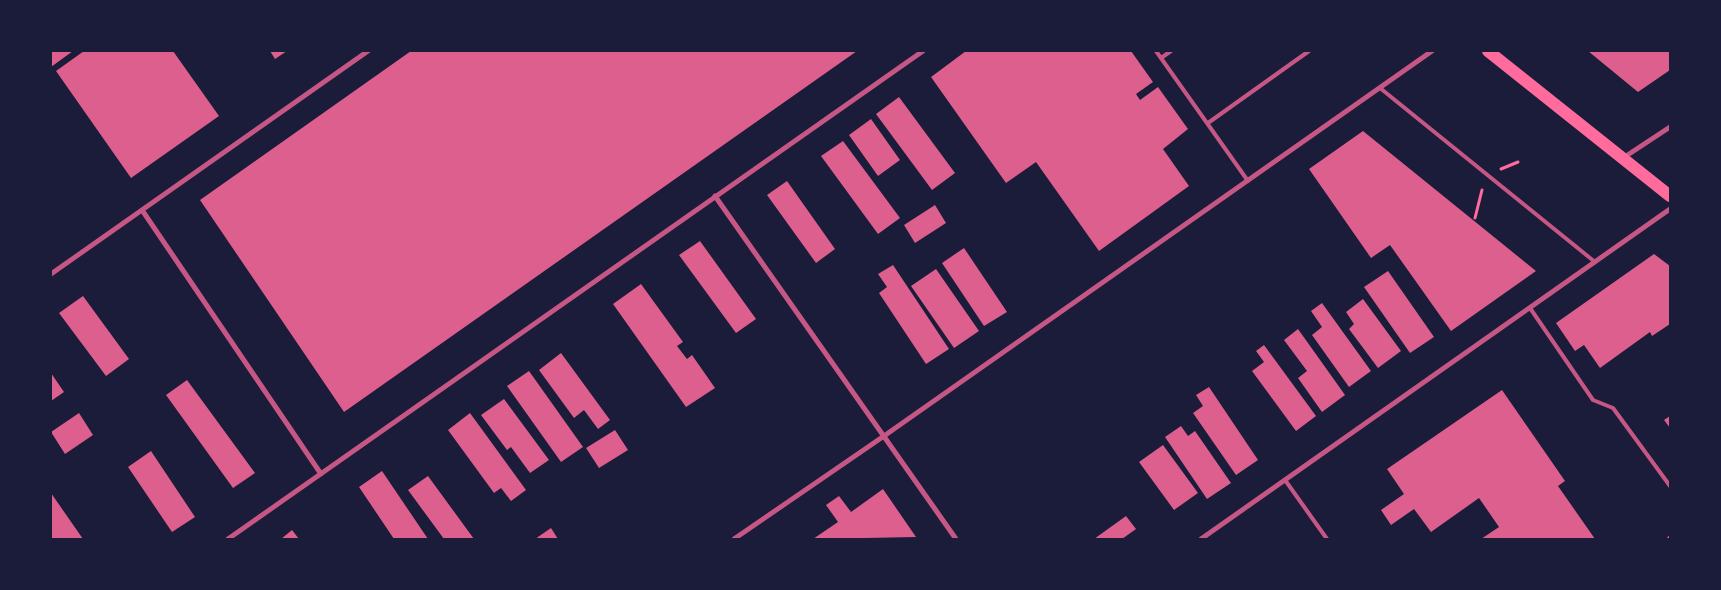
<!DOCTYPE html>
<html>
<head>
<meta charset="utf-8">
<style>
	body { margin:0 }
	#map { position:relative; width:1721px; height:590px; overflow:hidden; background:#1b1b3a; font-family:"Asap Condensed",sans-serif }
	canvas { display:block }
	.frame { position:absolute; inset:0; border:52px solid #1b1b3a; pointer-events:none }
</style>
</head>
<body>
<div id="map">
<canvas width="1721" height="590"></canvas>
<div class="frame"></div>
</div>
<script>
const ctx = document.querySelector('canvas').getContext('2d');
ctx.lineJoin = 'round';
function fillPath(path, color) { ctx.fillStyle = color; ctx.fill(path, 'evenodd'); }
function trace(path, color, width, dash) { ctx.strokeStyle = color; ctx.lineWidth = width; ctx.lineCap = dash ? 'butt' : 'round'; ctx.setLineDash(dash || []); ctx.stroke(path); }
fillPath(new Path2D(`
	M51 51H73L51 67Z
	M84 51H173L219 116 131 178 56 71Z
	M270 51H287L275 59Z
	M411 51H857L344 412 200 200Z
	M966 51H1131L1153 82 1136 94 1140 100 1158 87 1188 129 1163 149 1189 186 1099 251 1036 162 1006 183 931 77Z
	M1588 51H1670V70L1638 92Z
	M899 97 955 173 932 190 876 114Z
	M871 119 900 160 878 176 849 135Z
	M1363 131 1536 271 1451 331 1390 245 1371 258 1309 169Z
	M843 141 900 218 878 234 821 156Z
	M787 181 835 249 816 263 767 195Z
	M935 205 946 223 915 243 904 225Z
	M700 241 756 319 736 333 679 255Z
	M964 248 1007 312 984 326 942 263Z
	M1654 254 1670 266V324L1652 336 1650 332 1600 368 1584 345 1575 351 1556 323Z
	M893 265 949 349 926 364 879 293 887 287 878 274Z
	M936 269 979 331 954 348 911 286Z
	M1388 271 1434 337 1410 353 1364 287Z
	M641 284 683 342 677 346 687 359 692 355 715 388 686 407 613 304Z
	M83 296 129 359 106 376 59 313Z
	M1363 299 1401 351 1378 368 1349 329 1354 324 1346 312Z
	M1322 303 1371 371 1349 387 1312 335 1322 327 1311 311Z
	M1298 329 1345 395 1322 412 1298 378 1307 371 1284 340Z
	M1264 345 1316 416 1296 431 1252 371 1264 362 1256 351Z
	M561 353 610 420 598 429 584 410 574 418 539 370Z
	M529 371 583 447 561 462 507 386Z
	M51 373 64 392 51 401Z
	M187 380 255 473 233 488 166 395Z
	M1209 387 1258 460 1236 475 1193 413 1203 406 1196 395Z
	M1502 390 1565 481 1558 486 1595 539H1481L1499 527 1479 498 1431 532 1414 509 1391 525 1381 510 1404 494 1387 469Z
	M504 399 549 460 530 473 511 447 507 450 481 415Z
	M79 413 93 435 65 454 51 432Z
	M470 413 526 490 511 501 501 488 494 493 448 430Z
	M1670 416V428L1664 420Z
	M1181 426 1188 436 1195 431 1231 483 1207 499 1165 437Z
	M615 430 628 450 599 468 586 448Z
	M1163 445 1198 493 1174 510 1139 462Z
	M151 451 195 517 172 532 128 467Z
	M382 471 428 539H394L359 487Z
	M428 476 474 539H444L408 490Z
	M883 489 916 537 813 539 838 522 826 505 839 496 851 512Z
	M51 493 83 539H51Z
	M1126 516 1136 529 1122 539H1094Z
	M551 528 558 539H535Z
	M292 530 299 539H281Z`), '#dd5f8e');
trace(new Path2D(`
	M1501 169 1518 162
	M1475 218 1482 190`), '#ff6b9d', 3);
trace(new Path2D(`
	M1156 51 1248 181
	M1161 58 1171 51
	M1380 88 1595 262
	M1208 123 1309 51
	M1530 308 1593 400 1613 408 1670 486
	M1285 480 1327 539`), '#c65784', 4);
trace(new Path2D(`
	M1623 158 1670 127
	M715 196 956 539
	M142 210 321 474
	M51 274 368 51
	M228 539 923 51
	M734 539 884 436 1432 51
	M1201 539 1670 209
	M1669 539 1670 538`), '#c65784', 5);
trace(new Path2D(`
	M1488 51 1670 196`), '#ff6b9d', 12);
</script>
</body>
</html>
